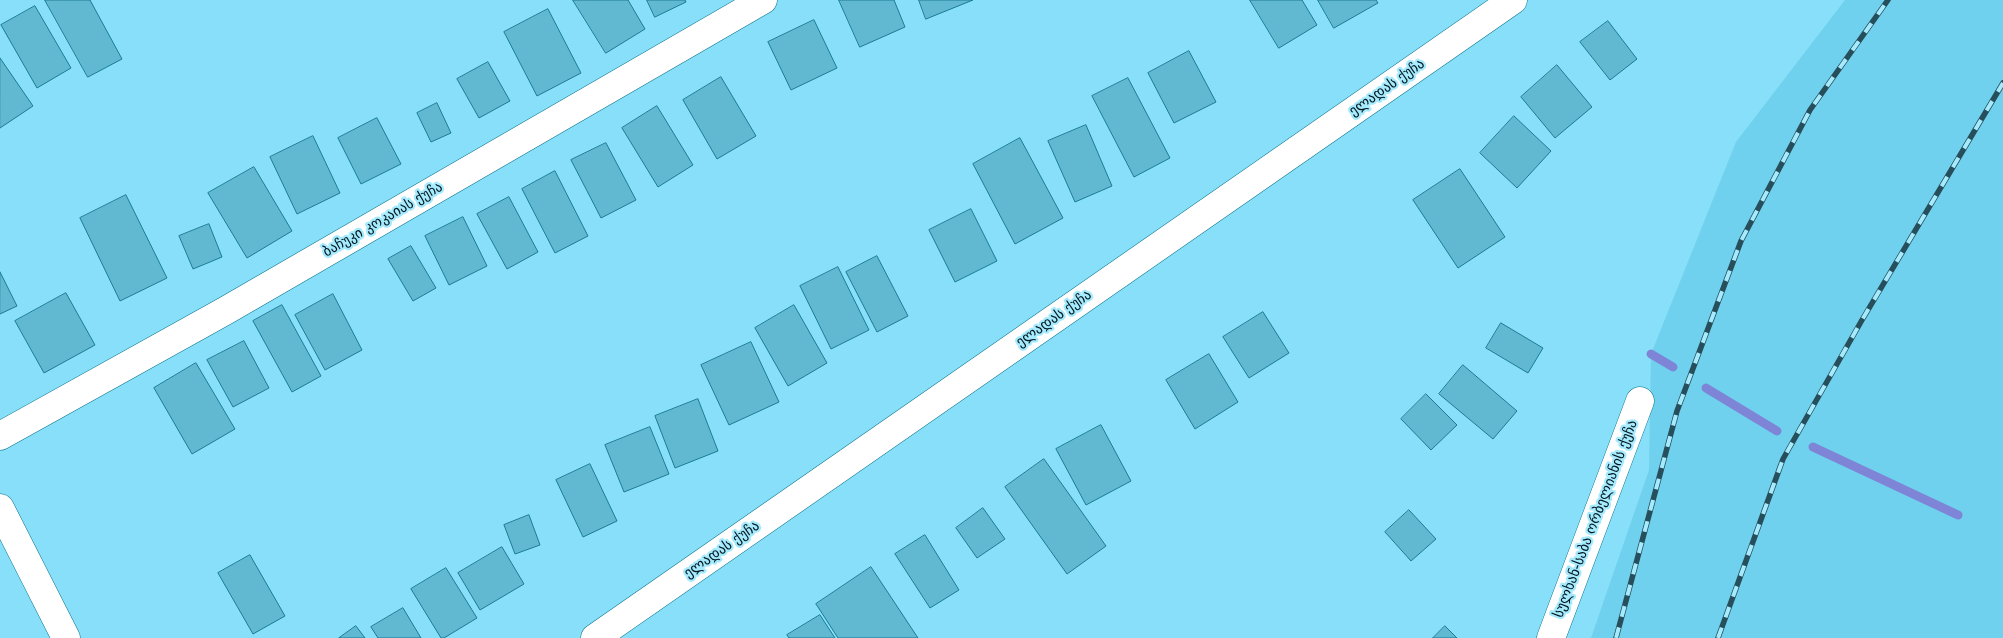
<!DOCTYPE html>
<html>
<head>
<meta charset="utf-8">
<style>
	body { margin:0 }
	canvas { display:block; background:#88dff9 }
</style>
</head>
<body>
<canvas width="2003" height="638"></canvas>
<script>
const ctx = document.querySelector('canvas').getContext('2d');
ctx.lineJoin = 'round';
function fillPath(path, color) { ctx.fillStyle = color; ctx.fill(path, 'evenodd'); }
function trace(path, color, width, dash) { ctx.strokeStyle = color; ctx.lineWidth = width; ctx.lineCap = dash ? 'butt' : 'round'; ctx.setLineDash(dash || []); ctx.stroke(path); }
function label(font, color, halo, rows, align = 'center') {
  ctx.font = font + ' "DejaVu Sans","Noto Sans Georgian",sans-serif'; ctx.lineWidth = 4.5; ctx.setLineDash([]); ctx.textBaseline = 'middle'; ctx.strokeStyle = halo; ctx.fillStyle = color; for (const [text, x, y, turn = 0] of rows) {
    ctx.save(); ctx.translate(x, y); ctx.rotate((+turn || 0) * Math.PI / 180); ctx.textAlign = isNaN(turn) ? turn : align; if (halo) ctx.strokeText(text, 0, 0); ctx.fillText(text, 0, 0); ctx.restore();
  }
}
fillPath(new Path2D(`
	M1845 0H2003V638H1591L1649 470 1651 354 1736 142Z`), '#6fd1ed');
trace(new Path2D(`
	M1651 354 1673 367
	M1706 388 1777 431
	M1813 447 1958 515`), '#7e85d6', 9);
const building = new Path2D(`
	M45 0H90L122 59 88 77Z
	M573 0H628L645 29 606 53Z
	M647 0H685L686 2 655 17Z
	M839 0H894L905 27 860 47Z
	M919 0H973L926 19Z
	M1250 0H1302L1317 25 1279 48Z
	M1318 0H1376L1378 3 1334 28Z
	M35 6 71 68 37 88 1 25Z
	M548 9 581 73 537 96 504 32Z
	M814 20 837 68 791 90 768 42Z
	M1608 21 1637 59 1610 80 1580 42Z
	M1189 51 1216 102 1174 123 1148 73Z
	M0 58 33 106 0 128Z
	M488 62 510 101 479 118 457 79Z
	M1557 65 1592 107 1555 138 1521 97Z
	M721 77 756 136 717 159 683 100Z
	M1128 78 1170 158 1134 177 1092 96Z
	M437 103 451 133 431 142 417 113Z
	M657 106 693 165 658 187 622 128Z
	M1514 116 1551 151 1517 188 1480 153Z
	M377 118 401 164 361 184 338 138Z
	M1086 125 1112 186 1075 202 1048 141Z
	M313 136 340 193 297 214 270 157Z
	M1020 138 1063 218 1015 244 973 164Z
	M606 143 636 200 601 218 571 160Z
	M254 167 292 231 247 258 208 193Z
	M1460 169 1505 237 1458 268 1413 200Z
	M555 171 588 236 555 253 522 189Z
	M126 195 167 278 120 301 80 218Z
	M509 197 538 252 507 269 477 214Z
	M971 209 997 261 955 282 929 230Z
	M463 217 487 266 449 285 425 236Z
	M209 224 222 257 193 269 179 236Z
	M411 246 436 288 413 301 388 259Z
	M877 256 908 316 877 332 846 272Z
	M838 267 869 330 831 349 800 286Z
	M0 272 17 306 0 314Z
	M66 293 95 345 44 373 15 321Z
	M333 294 362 350 325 370 295 315Z
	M282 305 321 376 292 392 253 321Z
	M794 305 827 363 788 386 755 328Z
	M1263 312 1289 353 1249 378 1223 337Z
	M1501 323 1543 348 1528 373 1486 348Z
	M244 341 269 388 233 407 207 360Z
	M751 342 779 402 729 425 701 365Z
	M1209 354 1238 402 1195 429 1166 380Z
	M196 363 235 429 192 454 154 388Z
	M1463 365 1517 411 1493 439 1439 394Z
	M1426 394 1457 425 1431 450 1401 419Z
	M698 399 718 451 675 468 655 416Z
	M1101 425 1131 481 1086 505 1056 449Z
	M650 427 669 474 624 492 605 445Z
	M1044 459 1106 546 1067 574 1005 487Z
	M590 464 617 521 583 537 556 480Z
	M983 508 1005 539 977 558 956 528Z
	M1409 510 1436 539 1411 561 1385 532Z
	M529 515 540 545 515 554 504 525Z
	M925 535 959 590 930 608 895 554Z
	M502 547 524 584 480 610 458 573Z
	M250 555 285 616 253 634 218 573Z
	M871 567 918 638H838L816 604Z
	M446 568 477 618 444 638H441L411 589Z
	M403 608 421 638H378L371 627Z
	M820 615 835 638H789L787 635Z
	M356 626 365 638H339Z
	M1445 626 1457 638H1433Z`);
fillPath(building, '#61b8d1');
trace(building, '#1a7c94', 1);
const minor = new Path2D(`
	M0 436 225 311 763 0
	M0 508 66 638
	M595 638 1513 0
	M1551 638 1640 401`);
trace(minor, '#0a748c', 29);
trace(minor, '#fff', 28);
const rail = new Path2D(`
	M1616 638 1677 411 1741 241 1810 110 1888 0
	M1718 638 1783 459 1862 320 2003 83`);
trace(rail, '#264e5b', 5.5);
trace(rail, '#a6eafe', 4, [11]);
label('14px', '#00161d', '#a6eafe', [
	["ელადას ქუჩა",1387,88,-35],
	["ბაჩუკი კოკაიას ქუჩა",383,220,-30],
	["ელადას ქუჩა",1054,319,-35],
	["სულხან-საბა ორბელიანის ქუჩა",1596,519,-69],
	["ელადას ქუჩა",722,550,-35]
]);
</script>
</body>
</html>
